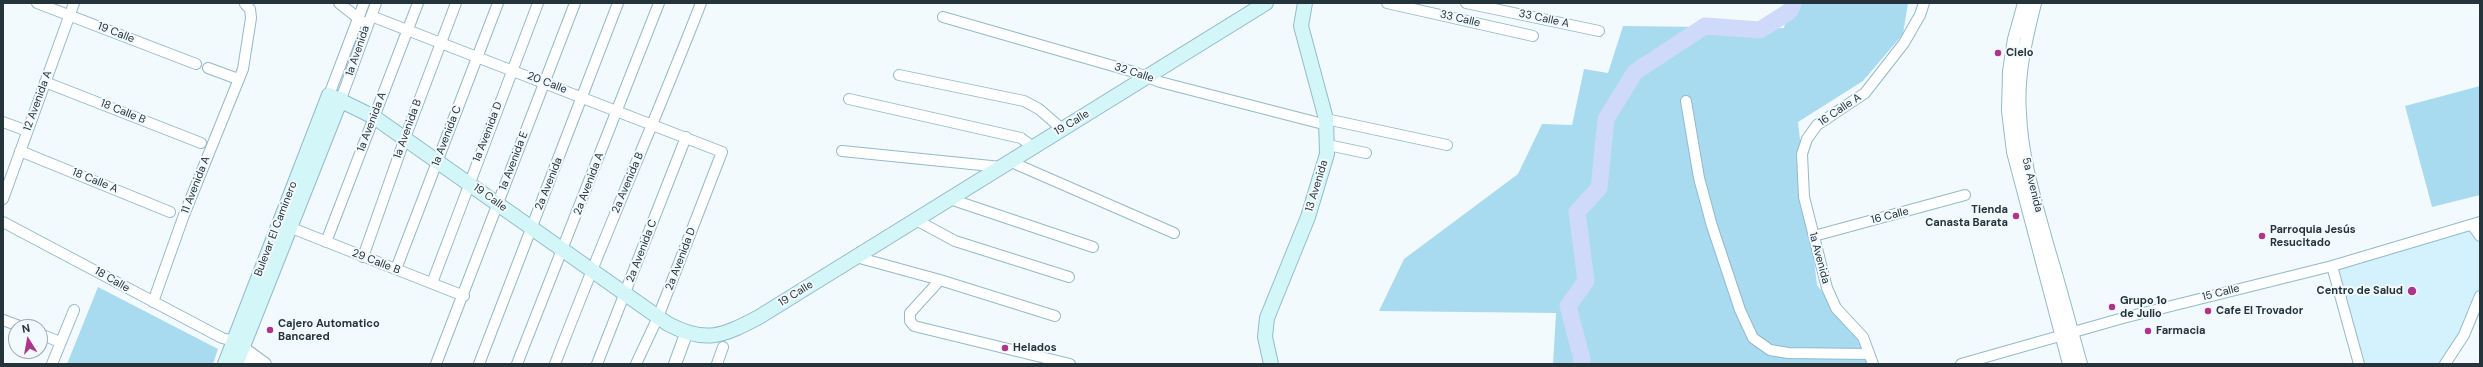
<!DOCTYPE html>
<html>
<head>
<meta charset="utf-8">
<style>
	body { margin:0 }
	#map { position:relative; width:2483px; height:367px; overflow:hidden; background:#f3fafe; font-family:"DM Sans",sans-serif }
	canvas { display:block }
	.frame { position:absolute; inset:0; border:4px solid #24343a; pointer-events:none }
	.north { position:absolute; left:8px; top:319px; width:40px; height:40px; box-sizing:border-box; background:#f3fafe; border:1px solid #a0abb0; border-radius:50%; rotate:349deg; font-size:11px; font-weight:700; line-height:16px; text-align:center; color:#24343a }
	.north::after { content:''; display:block; margin:auto; width:14px; height:18px; background:#ae3588; clip-path:polygon(50% 0,100% 100%,50% 72%,0 100%) }
</style>
</head>
<body>
<div id="map">
<canvas width="2483" height="367"></canvas>
<div class="frame"></div>
<div class="north">N</div>
</div>
<script>
const ctx = document.querySelector('canvas').getContext('2d');
ctx.lineJoin = 'round';
function fillPath(path, color) { ctx.fillStyle = color; ctx.fill(path, 'evenodd'); }
function trace(path, color, width, dash) { ctx.strokeStyle = color; ctx.lineWidth = width; ctx.lineCap = dash ? 'butt' : 'round'; ctx.setLineDash(dash || []); ctx.stroke(path); }
function label(font, color, halo, rows, align = 'center') {
  ctx.font = font + ' "DM Sans",sans-serif'; ctx.lineWidth = 4; ctx.setLineDash([]); ctx.textBaseline = 'middle'; ctx.strokeStyle = halo; ctx.fillStyle = color; for (const [text, x, y, turn = 0] of rows) {
    ctx.save(); ctx.translate(x, y); ctx.rotate((+turn || 0) * Math.PI / 180); ctx.textAlign = isNaN(turn) ? turn : align; if (halo) ctx.strokeText(text, 0, 0); ctx.fillText(text, 0, 0); ctx.restore();
  }
}
fillPath(new Path2D(`
	M2480 226V313L2473 330 2450 364H2363L2337 269Z`), '#d4f1fe');
fillPath(new Path2D(`
	M1789 3H1908L1903 34 1863 81 1798 122 1817 285 1860 341 1869 364H1553L1556 313 1379 311 1404 259 1518 174 1542 124 1572 125 1584 69 1608 73 1623 26 1784 28Z
	M2480 86V195L2432 207 2405 106Z
	M98 287 218 349 213 364H67Z`), '#a8dbf0');
trace(new Path2D(`
	M1581 364 1582 359 1568 306 1586 281 1577 212 1599 188 1606 119 1635 72 1705 26 1760 30 1790 11 1793 3`), '#cfd9fa', 17);
const minor = new Path2D(`
	M37 3 196 64
	M339 3 363 22
	M1387 3 1533 36
	M1466 3 1599 31
	M371 16 722 152 658 317 636 364
	M943 17 1134 72 1160 82 1327 125
	M208 68 238 79
	M899 75 1024 101 1039 109 1062 129
	M45 82 201 143
	M329 95 364 3
	M341 99 376 3
	M849 99 1021 138 1033 147
	M1686 101 1699 178 1712 226 1740 310 1753 338 1770 350 1788 353 1869 354
	M1326 119 1447 145
	M3 122 27 131
	M1328 145 1366 153
	M20 151 170 212
	M842 151 1001 167
	M1009 161 1174 233
	M3 199 74 3
	M950 199 1093 247
	M918 221 955 241 1069 277
	M3 222 222 338 234 341
	M2472 225 2480 236
	M289 227 464 296
	M1814 236 1965 195
	M326 242 418 3
	M363 257 405 138 456 3
	M856 257 940 280 1055 316
	M2332 266 2359 364
	M396 269 498 3
	M940 280 910 313V321L914 326 1070 364
	M432 283 538 3
	M153 302 184 215 243 69 251 18 250 9 245 4
	M3 320 22 327
	M40 334 60 342
	M52 364 74 310
	M436 364 575 3
	M479 364 618 3
	M517 364 659 3
	M555 364C601 243 654 124 701 3
	M597 364 686 137
	M717 364 723 347
	M1873 364 1863 337 1836 308 1827 288 1804 197 1802 154 1807 139 1817 125 1865 93 1904 43 1920 15 1924 3
	M1961 364 2123 318 2332 266 2480 222
	M2445 364 2464 335 2480 296`);
const tertiary = new Path2D(`
	M2024 3 2014 39 2009 71 2008 111 2013 152 2069 364
	M2035 3C2026 39 2017 76 2020 114 2022 160 2036 203 2048 247 2060 286 2070 325 2081 364
	M235 342 265 364
	M232 352 249 364
	M675 364 686 334`);
const secondary = new Path2D(`
	M225 364 329 95 374 117 668 324C706 344 723 336 759 317L1266 3
	M236 364 341 99
	M1271 364 1265 337 1267 318 1308 217 1327 154 1326 119 1301 26 1305 3`);
trace(minor, '#93bacb', 12);
trace(tertiary, '#93bacb', 14);
trace(secondary, '#93bacb', 16);
trace(minor, '#fff', 10);
trace(tertiary, '#fff', 12);
trace(secondary, '#d3f6f9', 14);
for (const [x, y, r, color] of [
	[1998,53,4,"#ae3588"],
	[2016,216,4,"#ae3588"],
	[2262,236,4,"#ae3588"],
	[2412,291,5,"#ae3588"],
	[2112,307,4,"#ae3588"],
	[2208,311,4,"#ae3588"],
	[270,330,4,"#ae3588"],
	[2148,331,4,"#ae3588"],
	[1005,348,4,"#ae3588"]
]) { const dot = new Path2D(); dot.arc(x, y, r, 0, 2 * Math.PI); ctx.fillStyle = color; ctx.fill(dot); trace(dot, '#f3fafe', 1.5); }
label('11px', '#24343a', '#f3fafe', [
	["33 Calle",1460,19,13],
	["33 Calle A",1544,19,12],
	["19 Calle",116,33,21],
	["1a Avenida",358,51,-71],
	["32 Calle",1134,73,18],
	["20 Calle",547,83,21],
	["12 Avenida A",38,101,-70],
	["16 Calle A",1840,110,-34],
	["18 Calle B",123,112,22],
	["1a Avenida A",372,122,-69],
	["19 Calle",1072,123,-31],
	["1a Avenida B",408,129,-70],
	["1a Avenida D",488,132,-69],
	["1a Avenida C",447,136,-69],
	["1a Avenida E",514,161,-69],
	["18 Calle A",95,181,22],
	["2a Avenida B",628,183,-67],
	["2a Avenida",549,184,-68],
	["2a Avenida A",589,184,-69],
	["11 Avenida A",196,185,-69],
	["5a Avenida",2032,185,76],
	["13 Avenida",1317,186,-73],
	["19 Calle",490,198,36],
	["16 Calle",1890,216,-14],
	["Bulevar El Caminero",276,229,-69],
	["2a Avenida C",642,251,-69],
	["1a Avenida",1819,258,75],
	["2a Avenida D",681,259,-69],
	["29 Calle B",376,262,21],
	["18 Calle",112,280,30],
	["15 Calle",2221,293,-14],
	["19 Calle",796,294,-32]
]);
label('bold 11px', '#24343a', '#f3fafe', [
	["Cielo",2006,53],
	["Tienda",2008,210,"right"],
	["Canasta Barata",2008,223,"right"],
	["Parroquia Jesús",2270,230],
	["Resucitado",2270,243],
	["Centro de Salud",2403,291,"right"],
	["Grupo 1o",2120,301],
	["de Julio",2120,314],
	["Cafe El Trovador",2216,311],
	["Cajero Automatico",278,324],
	["Bancared",278,337],
	["Farmacia",2156,331],
	["Helados",1013,348]
], 'left');
</script>
</body>
</html>
